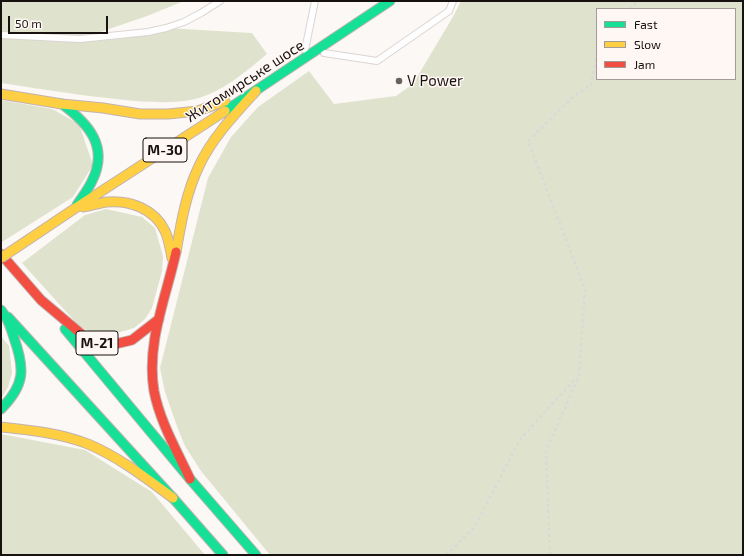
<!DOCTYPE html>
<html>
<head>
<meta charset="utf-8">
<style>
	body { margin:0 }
	#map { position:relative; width:744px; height:556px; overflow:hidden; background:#fcf8f6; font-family:"Exo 2",sans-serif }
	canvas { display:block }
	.frame { position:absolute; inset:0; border:2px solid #17120f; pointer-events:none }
	.legend { position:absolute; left:596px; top:8px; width:140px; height:72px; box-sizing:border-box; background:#fef7f4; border:1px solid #a29b98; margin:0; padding:5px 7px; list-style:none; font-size:12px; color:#17120f }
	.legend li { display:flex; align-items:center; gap:8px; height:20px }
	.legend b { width:20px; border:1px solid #a29b98 }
	.scale { position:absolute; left:8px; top:16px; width:100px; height:18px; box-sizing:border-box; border:2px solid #17120f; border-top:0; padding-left:5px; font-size:12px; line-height:14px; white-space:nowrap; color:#17120f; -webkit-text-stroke:3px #fef7f4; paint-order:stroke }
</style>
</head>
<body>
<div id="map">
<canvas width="744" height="556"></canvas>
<div class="frame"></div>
<ul class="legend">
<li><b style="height:5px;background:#16e098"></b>Fast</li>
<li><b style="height:5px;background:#ffcf43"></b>Slow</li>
<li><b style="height:5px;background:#f24e42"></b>Jam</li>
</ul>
<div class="scale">50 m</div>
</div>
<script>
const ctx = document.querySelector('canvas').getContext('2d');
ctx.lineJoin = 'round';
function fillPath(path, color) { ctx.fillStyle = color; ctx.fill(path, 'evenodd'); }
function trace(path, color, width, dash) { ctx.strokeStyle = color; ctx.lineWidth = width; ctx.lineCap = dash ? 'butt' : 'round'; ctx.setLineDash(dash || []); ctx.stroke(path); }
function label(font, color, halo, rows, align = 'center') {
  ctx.font = font + ' "Exo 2",sans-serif'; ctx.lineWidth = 3; ctx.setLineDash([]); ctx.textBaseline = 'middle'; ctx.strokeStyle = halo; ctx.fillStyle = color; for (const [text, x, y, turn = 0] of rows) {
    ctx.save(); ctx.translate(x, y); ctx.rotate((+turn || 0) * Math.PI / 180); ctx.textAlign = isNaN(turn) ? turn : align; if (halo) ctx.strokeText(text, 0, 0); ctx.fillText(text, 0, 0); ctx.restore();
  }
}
fillPath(new Path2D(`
	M1 1H184L147 16 83 38 166 28 252 33 267 54C245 72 223 92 195 99 175 104 145 102 125 100 83 96 42 89 1 83Z
	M461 1H743V555H270L201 471 185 446 178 429 165 392 160 368 208 178 231 137 258 107 309 71 334 104 396 96 413 84 454 15ZM597 9H735V79H597Z
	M1 100 52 109 79 124 93 165 73 197 2 242 1 241Z
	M106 209 142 217 155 228 163 256 162 271 152 308 145 319 134 328 104 337 80 327 22 263 85 215Z
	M1 336 9 346 12 373 8 387 1 399Z
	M1 434 85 450 152 492 205 555H1Z`), '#dfe2cc');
const lane = new Path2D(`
	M1 35 80 39 148 32 166 28 184 22 201 13 220 1
	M305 50 315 1
	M324 53 377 61 449 11 453 1`);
const fast = new Path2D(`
	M62 104C89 124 109 147 92 181 88 190 82 197 77 205
	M225 111 390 1
	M1 310C8 318 11 328 14 338 25 369 25 385 1 409
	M8 317 173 498 223 555
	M65 329 190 479 256 555`);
const slow = new Path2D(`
	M1 94 62 104 103 108 140 114H168L198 111 225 101
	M83 207C91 206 99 203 107 202 130 200 155 209 165 231 169 239 170 249 172 258
	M74 209 225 111
	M176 252C181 223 186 193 199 166 212 138 235 114 256 91
	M1 427C30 430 60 433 88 444 119 457 146 478 173 498`);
const jam = new Path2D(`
	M176 252C166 298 146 343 154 391 160 422 177 451 190 479
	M1 254 41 300 86 338 95 342 111 345 132 340 159 319`);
trace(lane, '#dbd5d3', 8);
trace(fast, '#c1b3af', 11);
trace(slow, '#c1b3af', 11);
trace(jam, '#c1b3af', 11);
trace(new Path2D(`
	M630 9 637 1
	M446 555 474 528 521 438 577 377
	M550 555 546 451 579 376 585 289 528 141 573 97 591 85 597 54`), '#dbd9d8', 2.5, [3, 3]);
trace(lane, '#fffefe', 6);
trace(fast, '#16e098', 9);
trace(slow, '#ffcf43', 9);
trace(jam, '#f24e42', 9);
const slowBridge = new Path2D(`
	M1 258 74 209`);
trace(slowBridge, '#c1b3af', 11, []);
trace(slowBridge, '#ffcf43', 9);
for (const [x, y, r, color] of [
	[399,81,4,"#676260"]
]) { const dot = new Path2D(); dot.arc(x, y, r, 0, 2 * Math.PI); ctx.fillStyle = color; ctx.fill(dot); trace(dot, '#fef7f4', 1.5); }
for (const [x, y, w] of [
	[165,150,44],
	[97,343,42]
]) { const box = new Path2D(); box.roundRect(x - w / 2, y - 12, w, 24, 3); ctx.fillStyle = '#fef7f4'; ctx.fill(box); trace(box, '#17120f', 1); }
label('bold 14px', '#17120f', null, [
	["М-30",165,150],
	["М-21",97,343]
]);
label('15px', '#17120f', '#fef7f4', [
	["Житомирське шосе",245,81,-33]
]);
label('15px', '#17120f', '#fef7f4', [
	["V Power",407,81]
], 'left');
</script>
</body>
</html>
